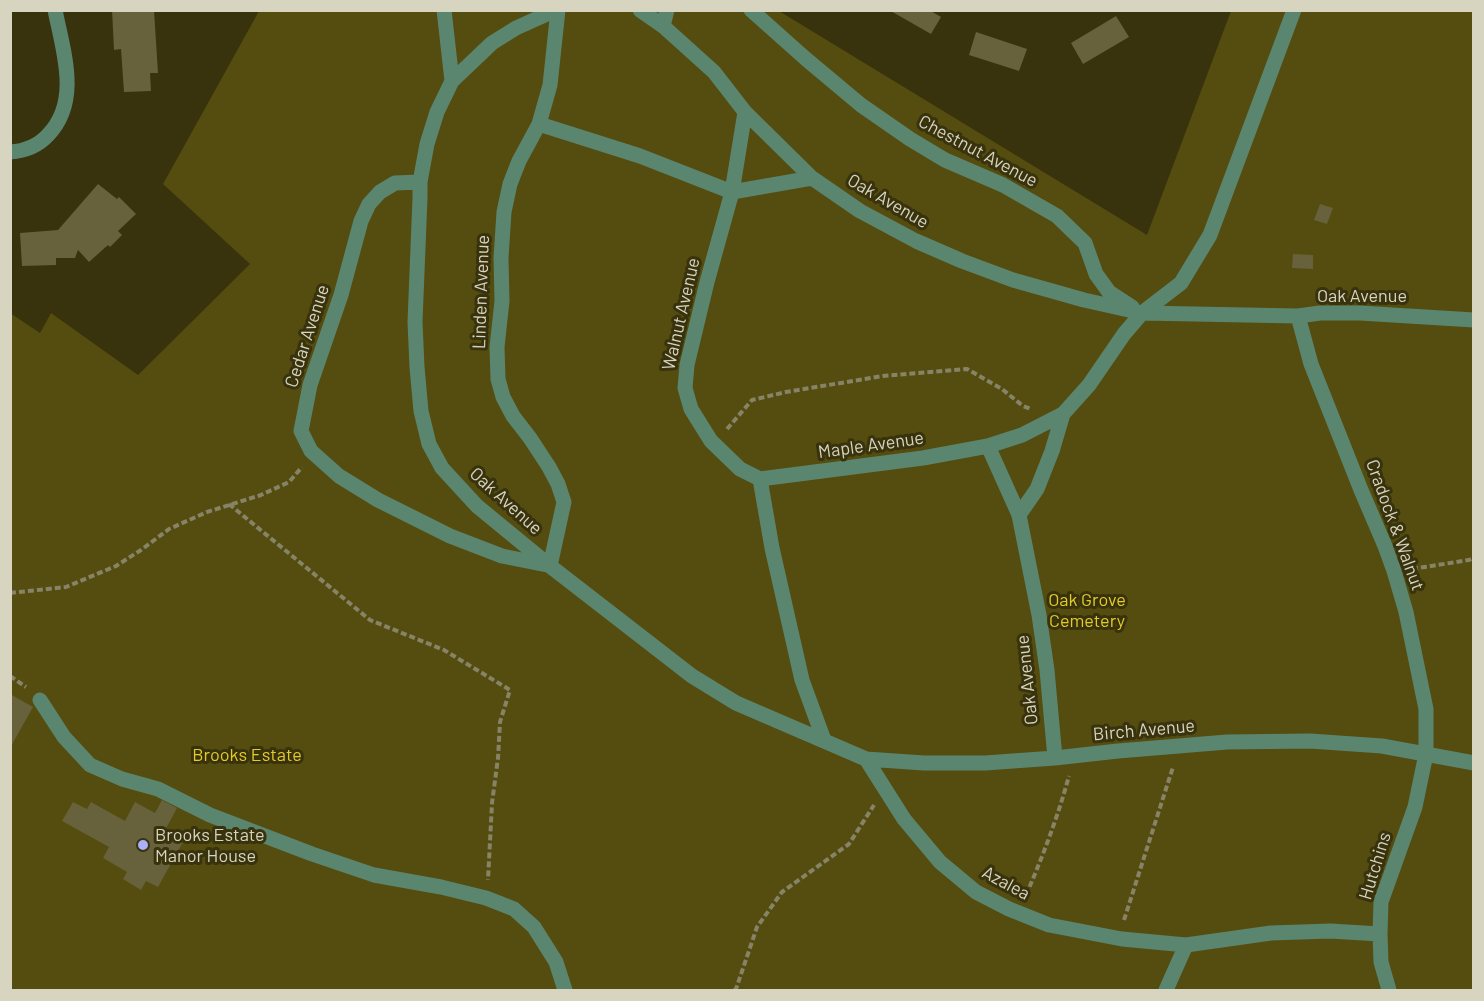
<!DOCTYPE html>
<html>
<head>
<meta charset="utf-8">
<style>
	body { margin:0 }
	#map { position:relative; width:1484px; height:1001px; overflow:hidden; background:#38320d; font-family:Barlow,sans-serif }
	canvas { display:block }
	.frame { position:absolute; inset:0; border:12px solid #d7d4c0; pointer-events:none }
</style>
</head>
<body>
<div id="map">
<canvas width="1484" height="1001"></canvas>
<div class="frame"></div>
</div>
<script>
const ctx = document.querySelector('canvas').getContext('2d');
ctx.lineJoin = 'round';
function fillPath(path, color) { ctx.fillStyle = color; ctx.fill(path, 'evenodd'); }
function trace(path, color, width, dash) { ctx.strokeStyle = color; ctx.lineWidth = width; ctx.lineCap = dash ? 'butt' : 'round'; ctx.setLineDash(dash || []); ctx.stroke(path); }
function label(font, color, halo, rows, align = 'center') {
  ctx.font = font + ' Barlow,sans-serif'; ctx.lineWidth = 6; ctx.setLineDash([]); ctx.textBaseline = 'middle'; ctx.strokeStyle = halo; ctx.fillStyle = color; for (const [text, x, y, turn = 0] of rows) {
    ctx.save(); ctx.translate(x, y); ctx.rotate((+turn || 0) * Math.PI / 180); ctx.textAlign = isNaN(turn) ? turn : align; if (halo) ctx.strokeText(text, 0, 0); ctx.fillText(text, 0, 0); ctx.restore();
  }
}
fillPath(new Path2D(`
	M259 11H779L1147 235 1231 11H1473V990H11L10 313 40 333 51 313 138 375 250 264 163 184Z`), '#554c0f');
fillPath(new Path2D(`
	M112 10H154L158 73H150L151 91 124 92 121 49 114 50Z
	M889 10H929L941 17 931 34Z
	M1116 16 1129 37 1083 64 1071 43Z
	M976 32 1027 49 1019 71 969 55Z
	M98 184 117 199 119 197 136 214 118 231 122 235 110 247 108 245 89 262 78 250 75 258H56V265L22 266 20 233 58 230Z
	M1320 204 1333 208 1327 224 1314 220Z
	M1293 254 1313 255V269L1292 268Z
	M10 694 33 707 10 748Z
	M162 800 177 808 164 832 183 842 158 887 146 881 141 890 123 879 127 872 103 858 109 847 62 821 73 802 87 809 91 802 125 821 135 802 155 813Z`), '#67613c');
trace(new Path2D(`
	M727 429 752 400 786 392 883 376 967 369 1002 389 1023 406 1031 409
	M229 504 370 620 444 650 510 690 500 722 498 758 492 803 488 880
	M1412 569 1469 560 1474 558
	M10 593 66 587 116 566 141 550 169 529 207 512 261 495 289 482 302 467
	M10 676 26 687
	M1026 895C1043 856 1058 816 1069 776
	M1124 920 1173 767
	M734 990 736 989 757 927 782 892 849 844 874 805`), '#878366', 4, [6, 3]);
trace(new Path2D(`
	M444 10 452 81
	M556 10 516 28 492 43 452 81 437 112 427 144 420 182V198L415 322 417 367 421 411 429 444 442 468 477 506 550 566 692 676 736 703 866 759 924 763H985L1055 758 1118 751 1227 742 1310 741 1382 746 1474 763
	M640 10 663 26 714 72 745 112 812 178 860 211 916 241 962 261 1013 280 1084 300 1142 313 1298 316 1320 313H1360L1474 320
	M751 10 806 59 861 105 910 139 945 160 1003 185 1057 216 1085 243 1096 274 1109 292 1132 307
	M663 26 667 10
	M745 112 732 192 707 282 687 365 685 388 691 409 711 441 740 469 760 479 772 548 802 680 824 740
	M539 124 640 156 732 192
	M10 152C25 151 38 146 48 135 81 101 63 51 55 10
	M420 182 395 183 380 192 369 204 361 221 341 295 310 385 301 431 311 451 339 476 378 500 450 536 502 556 547 565
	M732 192 812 178
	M1298 316 1311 364 1361 490 1385 546 1394 571 1406 612 1426 709V754L1415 807 1381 902 1380 934 1381 962 1389 990
	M988 446 1019 515 1039 615 1047 670 1055 758
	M760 479 923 458 988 446 1022 435 1063 414
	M1019 515 1037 489 1052 451 1063 414 1089 385 1124 334 1142 313 1181 283 1210 235 1294 10
	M550 566 564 502 558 484 549 467 530 438 513 416 503 397 498 379 497 347 502 301 501 258 504 212 510 184 519 161 539 124 550 85 558 10
	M40 700 64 737 90 765 122 779 158 789 210 815 312 854 374 875 441 887 486 898 514 909 534 927 556 962 565 990
	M866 759 904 819 940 862 976 892 1009 909 1049 925 1122 939 1186 945 1271 933 1330 931 1380 934
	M1166 990 1186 945`), '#5a866f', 15);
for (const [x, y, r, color] of [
	[143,845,6,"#aab0fb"]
]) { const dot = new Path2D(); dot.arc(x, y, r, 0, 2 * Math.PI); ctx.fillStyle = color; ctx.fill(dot); trace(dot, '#38320d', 2); }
label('18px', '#d7d4c0', '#38320d', [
	["Chestnut Avenue",978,151,28],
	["Oak Avenue",888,201,30],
	["Linden Avenue",481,292,-88],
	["Oak Avenue",1362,296],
	["Walnut Avenue",681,314,-77],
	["Cedar Avenue",307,336,-72],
	["Maple Avenue",871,445,-8],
	["Oak Avenue",506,501,42],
	["Cradock & Walnut",1395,525,70],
	["Oak Avenue",1027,680,-96],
	["Birch Avenue",1144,730,-5],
	["Hutchins",1375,866,-73],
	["Azalea",1006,883,28]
]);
label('18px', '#e3cc29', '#38320d', [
	["Oak Grove",1087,600],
	["Cemetery",1087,621],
	["Brooks Estate",247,755]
]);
label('18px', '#d7d4c0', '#38320d', [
	["Brooks Estate",155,835],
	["Manor House",155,856]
], 'left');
</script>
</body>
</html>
